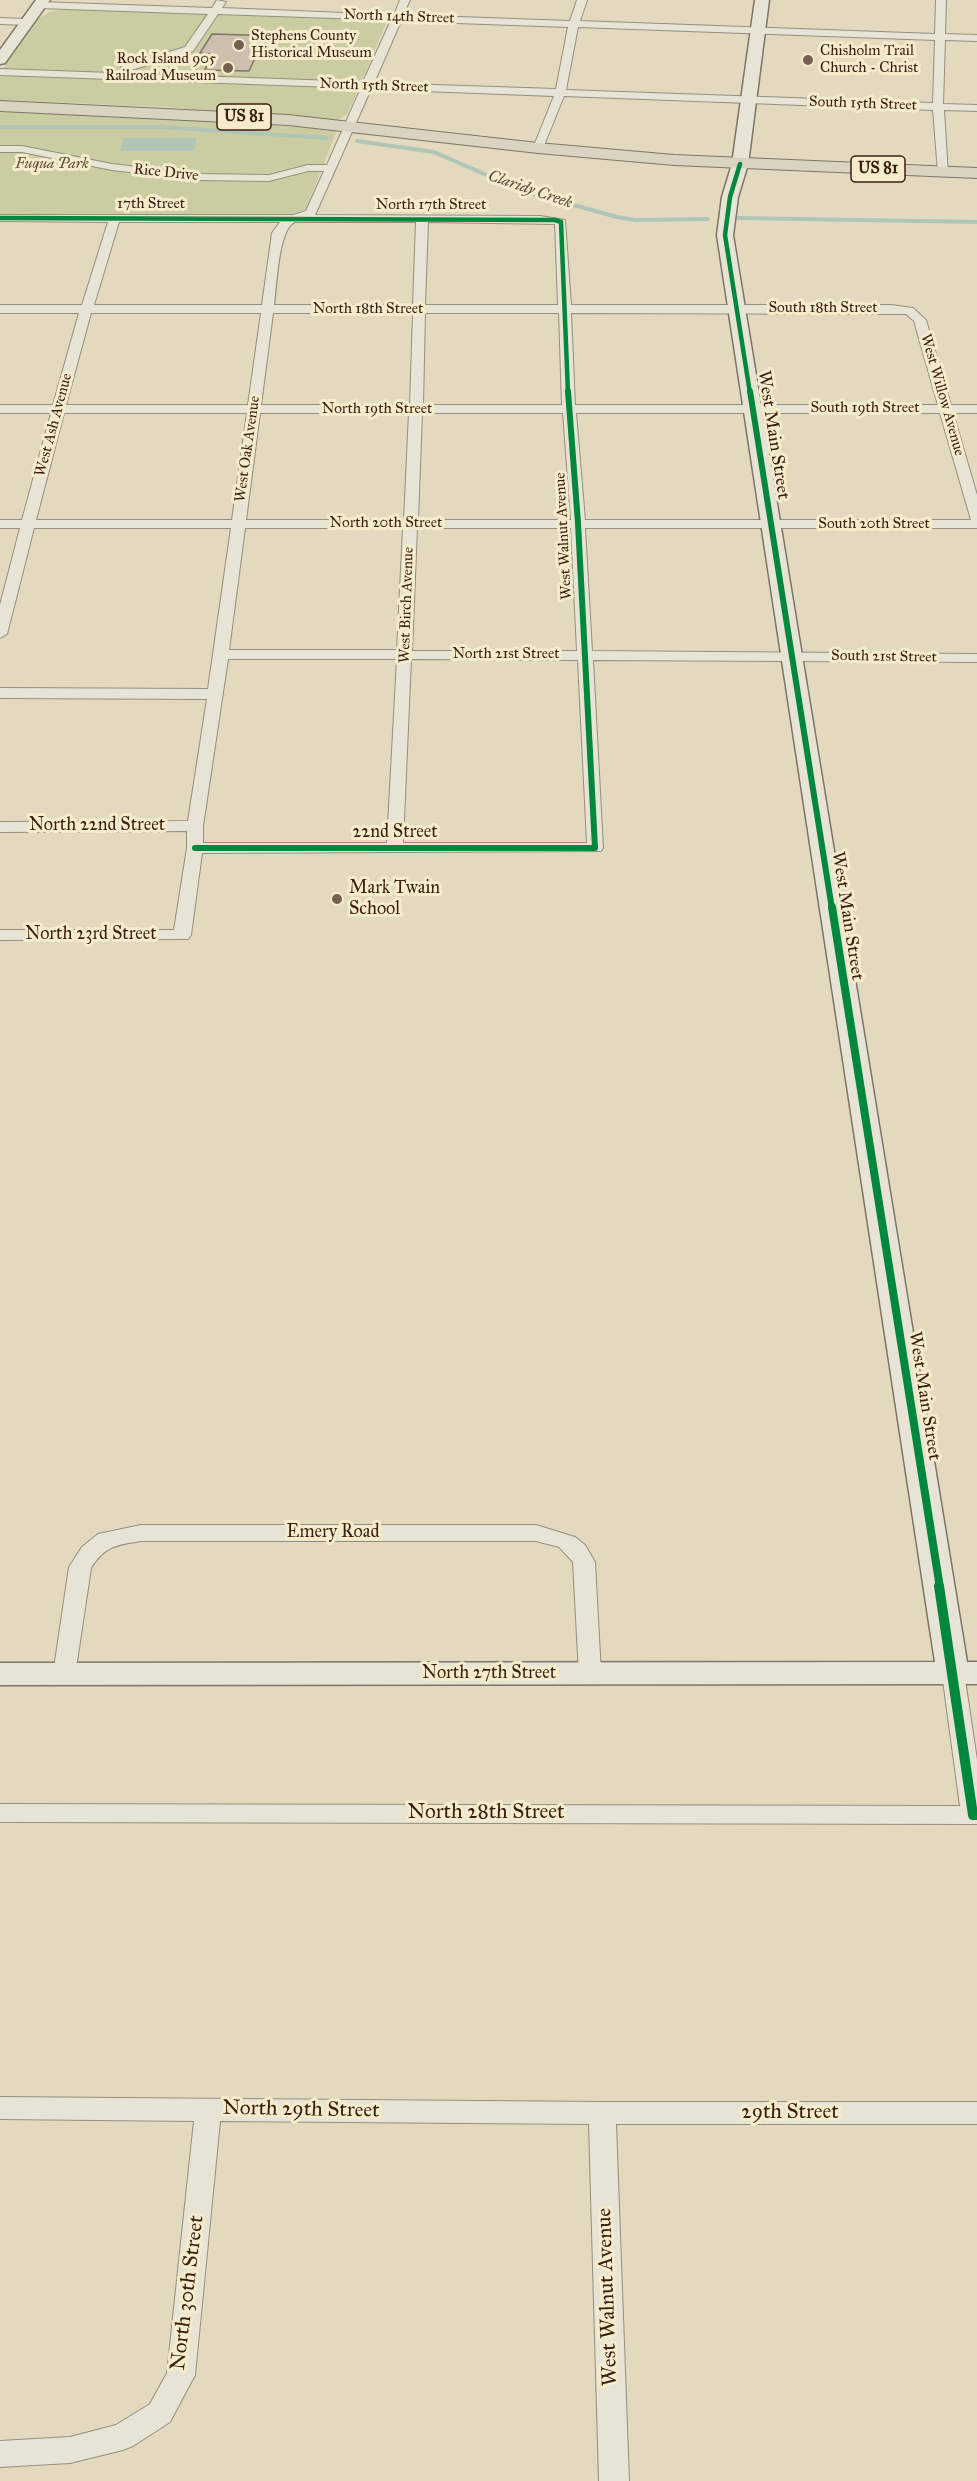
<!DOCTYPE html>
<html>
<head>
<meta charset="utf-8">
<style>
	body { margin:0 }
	canvas { display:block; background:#e2d9bf }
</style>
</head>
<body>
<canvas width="977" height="2481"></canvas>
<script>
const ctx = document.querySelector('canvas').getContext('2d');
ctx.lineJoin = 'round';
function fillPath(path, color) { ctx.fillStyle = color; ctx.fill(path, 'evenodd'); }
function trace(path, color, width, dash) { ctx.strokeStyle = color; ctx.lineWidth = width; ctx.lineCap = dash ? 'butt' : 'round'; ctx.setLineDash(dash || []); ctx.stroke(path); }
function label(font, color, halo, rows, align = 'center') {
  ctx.font = font + ' "IM FELL Great Primer",serif'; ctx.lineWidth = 6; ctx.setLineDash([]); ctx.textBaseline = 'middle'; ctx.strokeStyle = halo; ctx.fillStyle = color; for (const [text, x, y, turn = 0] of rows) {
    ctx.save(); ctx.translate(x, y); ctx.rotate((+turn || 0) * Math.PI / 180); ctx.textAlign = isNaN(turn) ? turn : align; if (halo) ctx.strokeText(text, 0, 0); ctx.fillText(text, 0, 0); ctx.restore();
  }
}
fillPath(new Path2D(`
	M69 8 384 19 387 21 352 104 347 114 338 120 165 107 0 100V77L4 67 35 20 50 12Z
	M0 111 140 115 337 130 306 209 291 215H0Z`), '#cccca2');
fillPath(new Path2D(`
	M123 138H197L194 151H120Z`), '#b1c5b7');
trace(new Path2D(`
	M0 127H163L326 138
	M357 141 434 152 523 191 617 217 635 220 708 219
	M738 218 977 222`), '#b1c5b7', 4);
const building = new Path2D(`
	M212 34 278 36 266 57 256 56 249 71 205 70 211 54 200 53Z`);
fillPath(building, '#cdbead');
trace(building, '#7e7567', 1.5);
const street = new Path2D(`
	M217 0 226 2 222 8 394 15 400 0H410L403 15 570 21 577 0H587L580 21 935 34 936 0H946L945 34 977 35V41L945 40 943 104 977 105V111L944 110 948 174 944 175 938 172 933 110 564 96 543 148 538 151 533 148 554 96 371 89 315 215 540 216 565 220 571 305H891L913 308 926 320 951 405H977V413H953L977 495V528H585L592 651 977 654V662L593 660 603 848 601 851 202 853 191 935 188 939 0 940V930H174L187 848V831L0 832V822L188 821 207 699 0 698V688L208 689 231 528H34L7 634 0 638V605L20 528H0V520H22L51 413H0V405H53L79 313H0V305H82L108 222 0 221V215H293L306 211 324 171H308L269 181 198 180 112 170 22 152H0V146H22L112 164 198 174 269 175 308 165H327L361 88 0 75V69L363 82 391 20 218 14 193 51 125 72 121 71V67L185 47 208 14 39 8 34 5 39 2 212 8ZM401 21 568 27 556 89 374 83ZM578 27 935 40 933 103 566 90ZM119 222H280L272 233 262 305H94ZM295 222H416L413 305H274C277 287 278 229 295 222ZM428 222 555 224 558 305H425ZM91 313H261L248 405H66ZM273 313H413L410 405H261ZM425 313H559L562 405H423ZM571 313 906 314 914 321 938 405H575ZM64 413H247L232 520H36ZM260 413H409L404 520H246ZM422 413H563L571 520H418ZM576 413H940L971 520H585ZM245 528H403L397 650H229ZM417 528H571L577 651H412ZM228 659H397L387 843H203V826ZM411 659 578 660 587 843H403Z
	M0 18 27 19 32 22 27 25 0 24Z
	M141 1525H536L575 1537 585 1545 595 1562 601 1674 598 1680 590 1682 582 1680 579 1674 573 1562 559 1547 536 1541H141C116 1545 105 1546 91 1568L75 1675 72 1681 64 1683 56 1681 53 1675 69 1567 82 1547 98 1534Z
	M953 1665 961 1667 964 1673 977 1760V1824L0 1822V1804L960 1806 942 1673 945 1667Z
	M0 2097 602 2102H977V2124H616L629 2481H599L589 2124 220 2121 195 2375 170 2422 133 2446 123 2450 70 2463 0 2467V2441L70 2437 116 2425 150 2404 167 2373 194 2121 0 2119Z`);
const secondary = new Path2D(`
	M36 0H50L5 63 0 64V50Z
	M755 0H769L748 164 738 197 733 235 967 1662H977V1684L0 1685V1663L935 1662 717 235 722 197 732 164Z`);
const primary = new Path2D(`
	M0 101 288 115 538 143 674 155 977 168V178L674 165 538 153 288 125 0 111Z`);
trace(street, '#978e7e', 2);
trace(secondary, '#7e7567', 3);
trace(primary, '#7e7567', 2);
fillPath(street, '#e7e3d5');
fillPath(secondary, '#e7e3d5');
fillPath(primary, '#dad3c1');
trace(new Path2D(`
	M740 164 730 197 725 235 750 393
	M0 218 555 220 561 222 568 393`), '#00873e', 4.5);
trace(new Path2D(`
	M750 391 832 909
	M195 848H595L578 523 568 391`), '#00873e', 6);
trace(new Path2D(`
	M832 907 940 1588`), '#00873e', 8);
trace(new Path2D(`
	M939 1586 973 1815H977`), '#00873e', 10);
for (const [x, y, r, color] of [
	[239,45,6,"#755f4e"],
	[808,60,6,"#755f4e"],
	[228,68,6,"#755f4e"],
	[337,899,6,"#755f4e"]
]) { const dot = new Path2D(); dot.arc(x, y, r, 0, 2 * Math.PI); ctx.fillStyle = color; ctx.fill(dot); trace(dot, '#f5eccc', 2); }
label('15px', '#3b1d11', '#f5eccc', [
	["North 14th Street",399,17,2],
	["North 15th Street",374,86,2],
	["South 15th Street",863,104,2],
	["Rice Drive",166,173,6],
	["17th Street",151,204],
	["North 17th Street",431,205],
	["South 18th Street",823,308],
	["North 18th Street",368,309],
	["West Willow Avenue",942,395,74],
	["South 19th Street",865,408],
	["North 19th Street",377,409],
	["West Ash Avenue",54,425,-75],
	["West Oak Avenue",248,449,-82],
	["North 20th Street",386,523],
	["South 20th Street",874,524],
	["West Walnut Avenue",564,536,-93],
	["West Birch Avenue",407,605,-88],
	["North 21st Street",506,654],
	["South 21st Street",884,657,1]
]);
label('15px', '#3b1d11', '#f5eccc', [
	["Stephens County",251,36],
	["Historical Museum",251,53],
	["Chisholm Trail",820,51],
	["Church - Christ",820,68],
	["Rock Island 905",216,59,"right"],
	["Railroad Museum",216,76,"right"]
], 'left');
label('italic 15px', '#614f36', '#f5eccc', [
	["Fuqua Park",52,164]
]);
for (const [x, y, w] of [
	[244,117,54],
	[878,169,54]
]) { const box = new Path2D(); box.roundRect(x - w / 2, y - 13, w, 26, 4.5); ctx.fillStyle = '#f5eccc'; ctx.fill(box); trace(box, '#3b1d11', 1.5); }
label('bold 16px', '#3b1d11', null, [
	["US 81",244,117],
	["US 81",878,169]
]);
label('italic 16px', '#584d42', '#f5eccc', [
	["Claridy Creek",530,190,19]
]);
label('18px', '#3b1d11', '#f5eccc', [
	["West Main Street",773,435,81],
	["North 22nd Street",97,826],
	["22nd Street",395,833],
	["West Main Street",847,916,81],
	["North 23rd Street",91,935],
	["West Main Street",924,1396,81],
	["Emery Road",333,1533],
	["North 27th Street",489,1674]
]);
label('18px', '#3b1d11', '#f5eccc', [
	["Mark Twain",349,889],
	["School",349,910]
], 'left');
label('21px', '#3b1d11', '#f5eccc', [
	["North 28th Street",486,1813],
	["North 29th Street",301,2110,1],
	["29th Street",790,2113],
	["North 30th Street",188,2293,-83],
	["West Walnut Avenue",608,2297,-92]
]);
</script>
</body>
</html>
